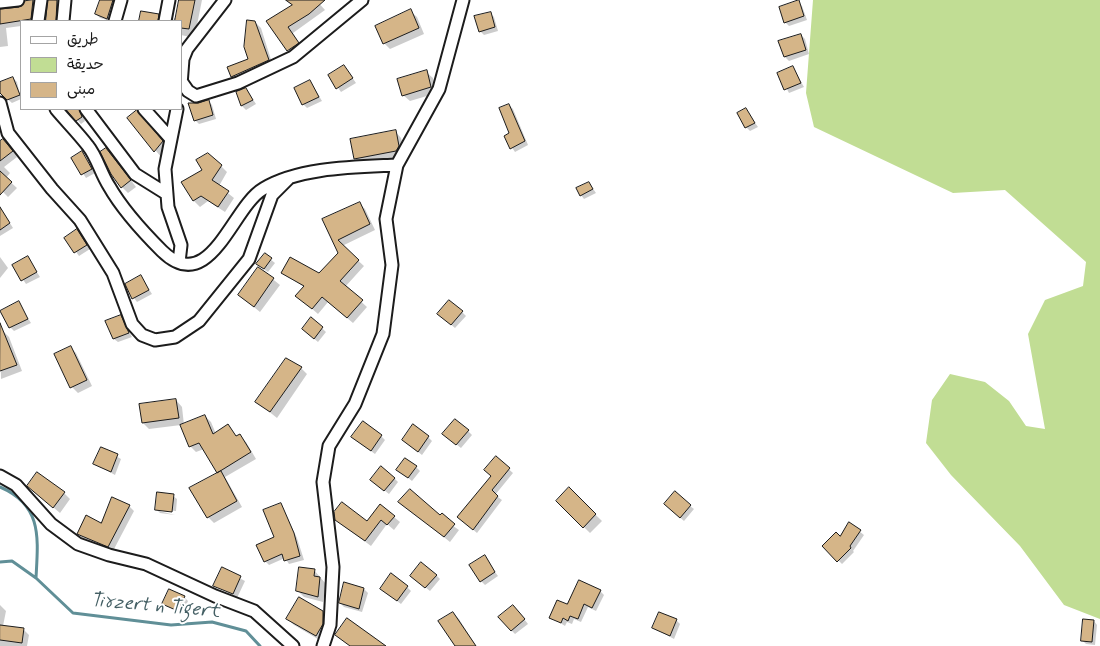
<!DOCTYPE html>
<html>
<head>
<meta charset="utf-8">
<style>
	body { margin:0 }
	#map { position:relative; width:1100px; height:646px; overflow:hidden; background:#fff; font-family:Mynerve,"Playpen Sans Arabic",sans-serif }
	canvas { display:block }
	.legend { position:absolute; left:20px; top:20px; width:162px; height:90px; box-sizing:border-box; background:#fff; border:1px solid #a4a4a4; margin:0; padding:6px 9px; list-style:none; font-size:15px; color:#1c1c1c }
	.legend li { display:flex; align-items:center; gap:10px; height:25px }
	.legend b { width:25px; border:1px solid #a4a4a4 }
</style>
</head>
<body>
<div id="map">
<canvas width="1100" height="646"></canvas>
<ul class="legend">
<li><b style="height:6px;background:#fff"></b>طريق</li>
<li><b style="height:14px;background:#c1dd94"></b>حديقة</li>
<li><b style="height:14px;background:#d5b588"></b>مبنى</li>
</ul>
</div>
<script>
const ctx = document.querySelector('canvas').getContext('2d');
ctx.lineJoin = 'round';
function fillPath(path, color) { ctx.fillStyle = color; ctx.fill(path, 'evenodd'); }
function trace(path, color, width, dash) { ctx.strokeStyle = color; ctx.lineWidth = width; ctx.lineCap = dash ? 'butt' : 'round'; ctx.setLineDash(dash || []); ctx.stroke(path); }
function label(font, color, halo, rows, align = 'center') {
  ctx.font = font + ' Mynerve,sans-serif'; ctx.lineWidth = 4; ctx.setLineDash([]); ctx.textBaseline = 'middle'; ctx.strokeStyle = halo; ctx.fillStyle = color; for (const [text, x, y, turn = 0] of rows) {
    ctx.save(); ctx.translate(x, y); ctx.rotate((+turn || 0) * Math.PI / 180); ctx.textAlign = isNaN(turn) ? turn : align; if (halo) ctx.strokeText(text, 0, 0); ctx.fillText(text, 0, 0); ctx.restore();
  }
}
fillPath(new Path2D(`
	M813 0H1100V619L1064 605 1020 546 951 475 926 443 932 400 950 374 985 382 1009 401 1026 426 1045 429 1028 334 1045 300 1083 286 1086 262 1005 190 953 193 814 127 806 93Z`), '#c1dd94');
fillPath(new Path2D(`
	M49 0H66L61 21H47Z
	M102 0H114L117 3 111 21 100 18 96 14Z
	M180 0H202L195 35 190 34V37L181 35V21H173L174 18H177Z
	M285 0H316L325 10 293 33 303 49 294 56 268 22 293 6Z
	M33 1 38 6 36 21H21V26L6 28 8 46 0 47V11L19 9 26 2Z
	M798 2 802 6 807 20 789 26 785 22Z
	M410 11 417 17 424 34 390 49 384 43Z
	M490 13 494 17 498 31 484 35 480 31Z
	M255 22 261 28 273 66 238 82 232 77 229 68 250 60Z
	M801 35 805 39 809 54 789 61 785 57Z
	M793 68 804 87 789 93 779 74Z
	M347 70 356 83 341 92 329 75Z
	M426 72 433 78 437 93 410 101 403 95Z
	M13 78 17 82 21 99 12 103 4 96 0 90V83Z
	M310 81 322 101 307 108 303 104Z
	M246 89 256 104 246 110 242 106 237 92Z
	M208 101 212 105 216 119 199 124 195 120 198 104Z
	M509 105 513 109 528 145 515 152 505 137 510 134Z
	M67 109H84L82 114 85 121 81 124Z
	M746 110 758 127 750 131 746 127Z
	M129 118H143L168 148 161 157Z
	M395 131 401 138 405 153 403 156 361 165 355 159Z
	M0 143 9 146 17 157 4 167 10 173 6 178 17 188 8 197 0 189Z
	M82 153 95 173 86 178 73 158Z
	M112 155 136 187 128 193 122 187Z
	M221 166 227 172 219 186 234 198 225 212 208 201 200 207 194 201Z
	M589 183 596 193 584 199 581 195Z
	M359 203 365 209 375 230 342 246 364 266 345 287 367 307 353 323 328 302 318 314 303 301 304 287 283 273 320 275 339 253 324 220Z
	M0 207 13 228 0 236Z
	M77 231 90 249 79 256 66 238Z
	M265 255 275 263 268 272 262 268Z
	M0 257 8 268 0 278Z
	M27 257 40 277 26 284 13 265Z
	M259 268 280 285 260 312 239 295Z
	M141 277 152 294 137 302 134 298Z
	M18 303 31 323 14 331 10 327Z
	M462 312 466 316 455 328 443 318Z
	M120 316 132 337 118 342 114 339Z
	M312 319 326 332 318 342 307 333Z
	M3 331 9 337 22 371 1 379 0 332Z
	M70 347 76 353 92 386 78 393 72 387Z
	M301 368 307 374 277 418 257 402Z
	M176 400 182 407 184 425 205 416 211 422 216 434 227 426 237 437 239 436 246 442 256 459 225 477 242 507 214 523 208 517 219 473 204 449 196 452 190 446 181 425 149 429 143 423 141 405Z
	M468 431 472 435 461 448 448 438Z
	M381 436 385 440 375 454 357 441Z
	M428 437 432 441 422 455 403 440Z
	M102 448 121 459 115 475 95 464Z
	M496 458 513 473 495 495 502 500 477 533 463 521 493 476Z
	M416 467 420 471 412 481 402 473Z
	M394 478 398 482 389 494 376 484Z
	M569 489 602 521 590 533 557 501Z
	M35 492 64 493 70 499 60 513Z
	M173 496 177 499 176 511 159 509V511L175 515 160 513 156 509Z
	M281 505 297 538 304 560 289 564 285 558 269 565 265 561 275 538Z
	M129 506 134 511 113 551 83 539 78 533 102 524Z
	M690 506 694 509 684 521 669 508Z
	M406 507 440 517 459 530 450 542Z
	M394 517 400 522 394 530 387 524 371 546 336 520 367 522Z
	M850 524 864 535 853 551 854 552 842 564 824 546 840 538Z
	M484 557 498 576 485 585 481 581Z
	M222 569 245 581 237 598 215 585Z
	M314 570 326 584 323 602 304 597 297 590Z
	M436 575 440 579 430 591 415 579Z
	M345 584 364 589 368 593 362 612 344 607 340 603Z
	M407 587 411 591 401 604 385 592Z
	M600 591 604 595 596 611 588 607 581 622 574 619 572 624 567 622 565 626 551 617 567 606Z
	M184 597 188 601 182 614 164 604Z
	M0 605 6 611 3 626 23 629 29 635 27 646H0Z
	M517 610 528 624 515 634 511 630Z
	M322 612 329 618 323 642 294 625 288 619Z
	M453 613 459 619 476 646H456Z
	M676 620 680 624 674 639 654 628Z
	M1094 621 1097 625 1095 645 1086 644 1082 640Z`), '#0003');
trace(new Path2D(`
	M0 487C43 505 38 539 36 578
	M0 562 12 561 36 578 73 613 171 625 212 622 246 631 260 646`), '#608f97', 3);
const building = new Path2D(`
	M33 0 31 19 0 24V9L19 7 25 1Z
	M48 0H57L56 21H46Z
	M100 0H113L107 19 95 14Z
	M179 0H195L189 29 181 28V21H175Z
	M286 0H325L309 14 288 27 299 43 287 51 266 21 292 5Z
	M799 0 804 16 784 23 779 7Z
	M411 9 419 28 383 44 375 26Z
	M141 11 159 14 158 21H139Z
	M491 12 495 27 479 32 474 16Z
	M247 20 255 21 269 60 231 77 227 67 248 59 244 47Z
	M801 34 806 50 784 57 778 41Z
	M344 65 353 78 336 89 328 75Z
	M793 66 801 83 784 90 777 73Z
	M427 70 431 87 402 96 397 79Z
	M13 77 20 95 7 100 0 93V82Z
	M310 80 319 97 302 105 294 88Z
	M246 88 253 100 241 106 236 92Z
	M209 100 213 115 194 121 188 103H198Z
	M509 104 525 141 510 149 504 136 509 133 499 108Z
	M746 108 755 123 745 128 737 113Z
	M66 109H79L82 117 76 121Z
	M137 110 163 141 154 152 127 118Z
	M396 130 399 146 396 151 354 159 350 139Z
	M3 139 13 151 0 161V141Z
	M106 148 131 180 121 188 111 174 100 152Z
	M82 151 92 169 81 175 71 158Z
	M208 153 222 165 212 180 229 191 218 207 201 196 193 201 181 182 202 170 196 160Z
	M0 171 12 182 0 195Z
	M589 182 593 189 580 196 576 188Z
	M360 202 370 224 338 240 359 260 340 281 363 300 347 318 322 297 312 309 295 296 304 286 281 273 290 257 319 273 338 253 322 219Z
	M0 207 10 223 0 230Z
	M77 229 87 245 74 253 64 238Z
	M265 253 272 258 264 269 256 264Z
	M28 256 37 272 21 281 12 265Z
	M258 267 274 278 254 307 238 295Z
	M141 275 149 290 132 299 125 284Z
	M449 300 463 311 451 325 437 314Z
	M19 301 28 319 9 328 0 311Z
	M121 315 129 333 113 339 105 321Z
	M311 317 323 327 314 339 302 329Z
	M0 323 17 365 0 371Z
	M71 346 87 380 70 388 54 354Z
	M286 358 302 367 270 412 255 402Z
	M176 399 179 418 142 423 139 404Z
	M205 415 213 434 228 424 236 436 240 434 251 452 217 473 199 443 189 447 180 425Z
	M455 419 469 430 456 445 442 434Z
	M363 421 382 435 371 451 351 437Z
	M413 424 429 436 418 452 402 440Z
	M101 447 118 454 111 472 93 464Z
	M496 456 510 468 492 490 498 496 473 530 457 517 491 476 484 470Z
	M405 458 417 466 408 478 396 470Z
	M381 466 395 478 384 491 370 480Z
	M221 471 237 501 207 518 189 488Z
	M37 472 65 492 53 508 27 486Z
	M569 487 596 514 583 528 556 501Z
	M410 489 440 515 442 513 455 524 444 537 398 502Z
	M675 491 691 505 680 518 664 504Z
	M157 492 174 494 172 512 155 510Z
	M112 497 130 505 108 547 77 534 86 515 101 523Z
	M342 502 367 521 380 504 395 516 387 525 381 520 365 541 335 520 334 512Z
	M281 503 294 533 300 556 284 561 282 554 264 562 256 545 274 537 263 510Z
	M849 522 861 530 850 546 851 548 837 562 822 546 836 532 840 536Z
	M485 555 495 572 480 582 469 565Z
	M421 562 437 575 425 588 410 576Z
	M222 567 241 576 233 594 213 586Z
	M299 567 315 569 314 576 320 577 318 597 296 591Z
	M391 573 408 586 397 601 380 589Z
	M579 580 601 590 592 608 584 604 578 619 570 616 568 621 563 618 561 623 549 618 557 600 567 604Z
	M344 582 364 588 359 609 339 603Z
	M169 589 185 596 178 611 162 604Z
	M299 597 323 611V624L316 636 286 619Z
	M513 605 525 619 511 631 498 617Z
	M453 612 476 646H455L438 621Z
	M659 612 677 619 670 636 652 628Z
	M347 618 386 646H350L335 635Z
	M1083 619 1094 620 1092 642 1081 641Z
	M0 625 24 628 22 643 0 640Z`);
fillPath(building, '#d5b588');
trace(building, '#1c1c1c', 1);
const street = new Path2D(`
	M0 2 18 0
	M38 21 41 0
	M63 21 65 0
	M115 21 121 0
	M165 21 169 0
	M181 81 188 91 196 96 238 83 293 57 362 0
	M181 85 183 59 187 49 225 0
	M0 103 8 133 52 189 80 220 113 273 132 324 142 335 155 340 175 337 199 321 249 259 272 195 288 179
	M56 109C66 121 78 133 88 146 97 157 101 174 109 186 122 209 143 232 162 251 210 298 232 207 263 189 299 167 356 167 397 165
	M86 109 135 174 167 194
	M144 109 171 139
	M177 109 165 169 168 207 181 245 179 262
	M0 476 16 485 51 524 78 544 109 555 146 564 215 596 254 611 293 646
	M323 646 330 625 333 567 323 482 329 446 355 404 383 334 392 265 386 219 397 165 439 89 463 0`);
trace(street, '#1c1c1c', 15);
trace(street, '#fff', 11);
label('italic 19px', '#445f64', '#fff', [
	["Tiɣzert n Tigert",155,607,5]
]);
</script>
</body>
</html>
